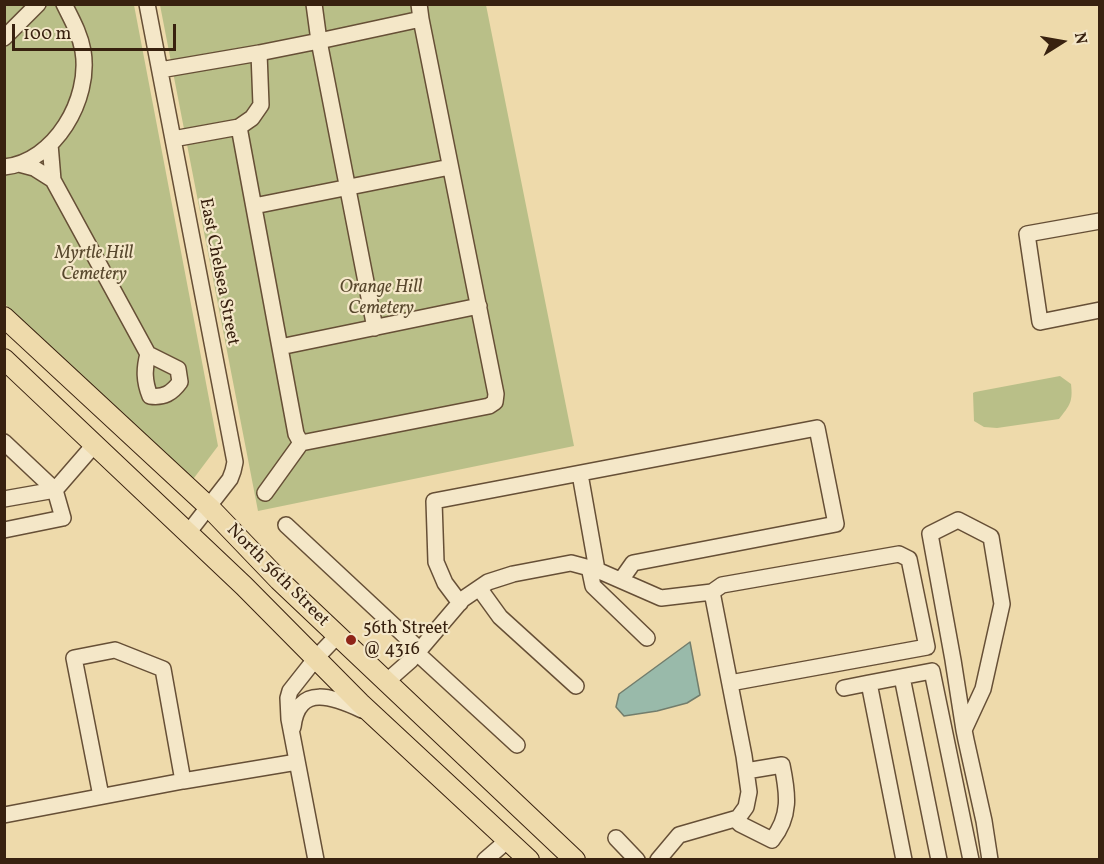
<!DOCTYPE html>
<html>
<head>
<meta charset="utf-8">
<style>
	body { margin:0 }
	#map { position:relative; width:1104px; height:864px; overflow:hidden; background:#eedaab; font-family:Vollkorn,serif }
	canvas { display:block }
	.frame { position:absolute; inset:0; border:6px solid #38210f; pointer-events:none }
	.north { position:absolute; left:1032px; top:12px; width:60px; height:60px; -webkit-text-stroke:4px #f4e7c8; paint-order:stroke; rotate:79deg; font-size:16px; font-weight:700; line-height:24px; text-align:center; color:#38210f }
	.north::after { content:''; display:block; margin:auto; width:21px; height:27px; background:#38210f; clip-path:polygon(50% 0,100% 100%,50% 72%,0 100%) }
	.scale { position:absolute; left:12px; top:24px; width:164px; height:27px; box-sizing:border-box; border:3px solid #38210f; border-top:0; padding-left:8px; font-size:18px; line-height:21px; white-space:nowrap; color:#38210f; -webkit-text-stroke:4px #f4e7c8; paint-order:stroke }
</style>
</head>
<body>
<div id="map">
<canvas width="1104" height="864"></canvas>
<div class="frame"></div>
<div class="north">N</div>
<div class="scale">100 m</div>
</div>
<script>
const ctx = document.querySelector('canvas').getContext('2d');
ctx.lineJoin = 'round';
function fillPath(path, color) { ctx.fillStyle = color; ctx.fill(path, 'evenodd'); }
function trace(path, color, width, dash) { ctx.strokeStyle = color; ctx.lineWidth = width; ctx.lineCap = dash ? 'butt' : 'round'; ctx.setLineDash(dash || []); ctx.stroke(path); }
function label(font, color, halo, rows, align = 'center') {
  ctx.font = font + ' Vollkorn,serif'; ctx.lineWidth = 4.5; ctx.setLineDash([]); ctx.textBaseline = 'middle'; ctx.strokeStyle = halo; ctx.fillStyle = color; for (const [text, x, y, turn = 0] of rows) {
    ctx.save(); ctx.translate(x, y); ctx.rotate((+turn || 0) * Math.PI / 180); ctx.textAlign = isNaN(turn) ? turn : align; if (halo) ctx.strokeText(text, 0, 0); ctx.fillText(text, 0, 0); ctx.restore();
  }
}
fillPath(new Path2D(`
	M4 5H134L218 446 191 482 5 304Z
	M160 5H486L574 446 258 511Z
	M1060 376 1071 384C1073 402 1070 405 1059 419L997 428 984 427 974 421 973 393 975 392Z`), '#b9bf88');
const water = new Path2D(`
	M690 642 700 695 687 703 657 711 624 716 616 707 619 694Z`);
fillPath(water, '#99baaa');
trace(water, '#727d6c', 1.5);
const minor = new Path2D(`
	M147 4 235 462 233 471 230 479 188 533
	M4 38 38 4
	M259 53 319 41 314 4
	M160 70 259 53 261 105 252 118 239 127 173 139
	M239 127 296 434 301 443
	M50 144 53 180
	M19 164 34 168 53 180 148 354 178 369 180 382C172 393 164 398 150 396 144 381 144 369 148 354
	M4 167C55 162 91 99 83 51 80 34 72 20 64 4
	M254 206 450 167
	M1100 221 1027 234 1040 322 1100 310
	M375 328 319 41 421 19 419 4
	M280 347 479 306
	M4 442 55 490 94 445
	M580 474 597 570
	M265 493 301 443 489 406 495 402 496 394 421 19
	M4 499 55 490 63 518 4 530
	M286 525 420 650
	M589 567 593 586 647 638
	M479 588 500 617 576 686
	M712 592 722 585 899 554 909 559 927 647 730 683
	M460 603 445 583 436 562 434 501 817 428 836 524 633 563 621 580
	M417 653 517 745
	M902 677 939 860
	M386 682 411 660 463 599 488 582 513 574 571 563 597 570 661 598 712 592 744 756 749 792 746 807 738 818 679 835 658 860
	M844 688 869 683
	M293 727C298 683 334 697 362 710
	M964 730 983 689 1002 604 991 537 958 520 930 534 953 660 964 730 966 740 984 821 990 860
	M101 796 74 658 115 650 163 669 183 781
	M4 815 183 781 297 762
	M735 819 740 824 772 840C791 816 788 794 782 765L746 771
	M616 838 637 860
	M316 860 289 719 288 698 290 691 316 658 337 636
	M485 860 508 840
	M904 860 869 683 932 671 971 860`);
const major = new Path2D(`
	M4 317 209 507 279 580 575 860
	M4 359 244 586 360 703 529 860`);
trace(minor, '#664f36', 18);
trace(major, '#38210f', 22);
trace(minor, '#f4e7c8', 15);
trace(major, '#eedaab', 20);
for (const [x, y, r, color] of [
	[351,640,6,"#8f2418"]
]) { const dot = new Path2D(); dot.arc(x, y, r, 0, 2 * Math.PI); ctx.fillStyle = color; ctx.fill(dot); trace(dot, '#f4e7c8', 2); }
label('italic 18px', '#58482d', '#f4e7c8', [
	["Myrtle Hill",94,255],
	["Cemetery",94,276],
	["Orange Hill",381,289],
	["Cemetery",381,310]
]);
label('18px', '#38210f', '#f4e7c8', [
	["East Chelsea Street",218,272,79],
	["North 56th Street",277,576,45]
]);
label('18px', '#38210f', '#f4e7c8', [
	["56th Street",363,630],
	["@ 4316",363,651]
], 'left');
</script>
</body>
</html>
